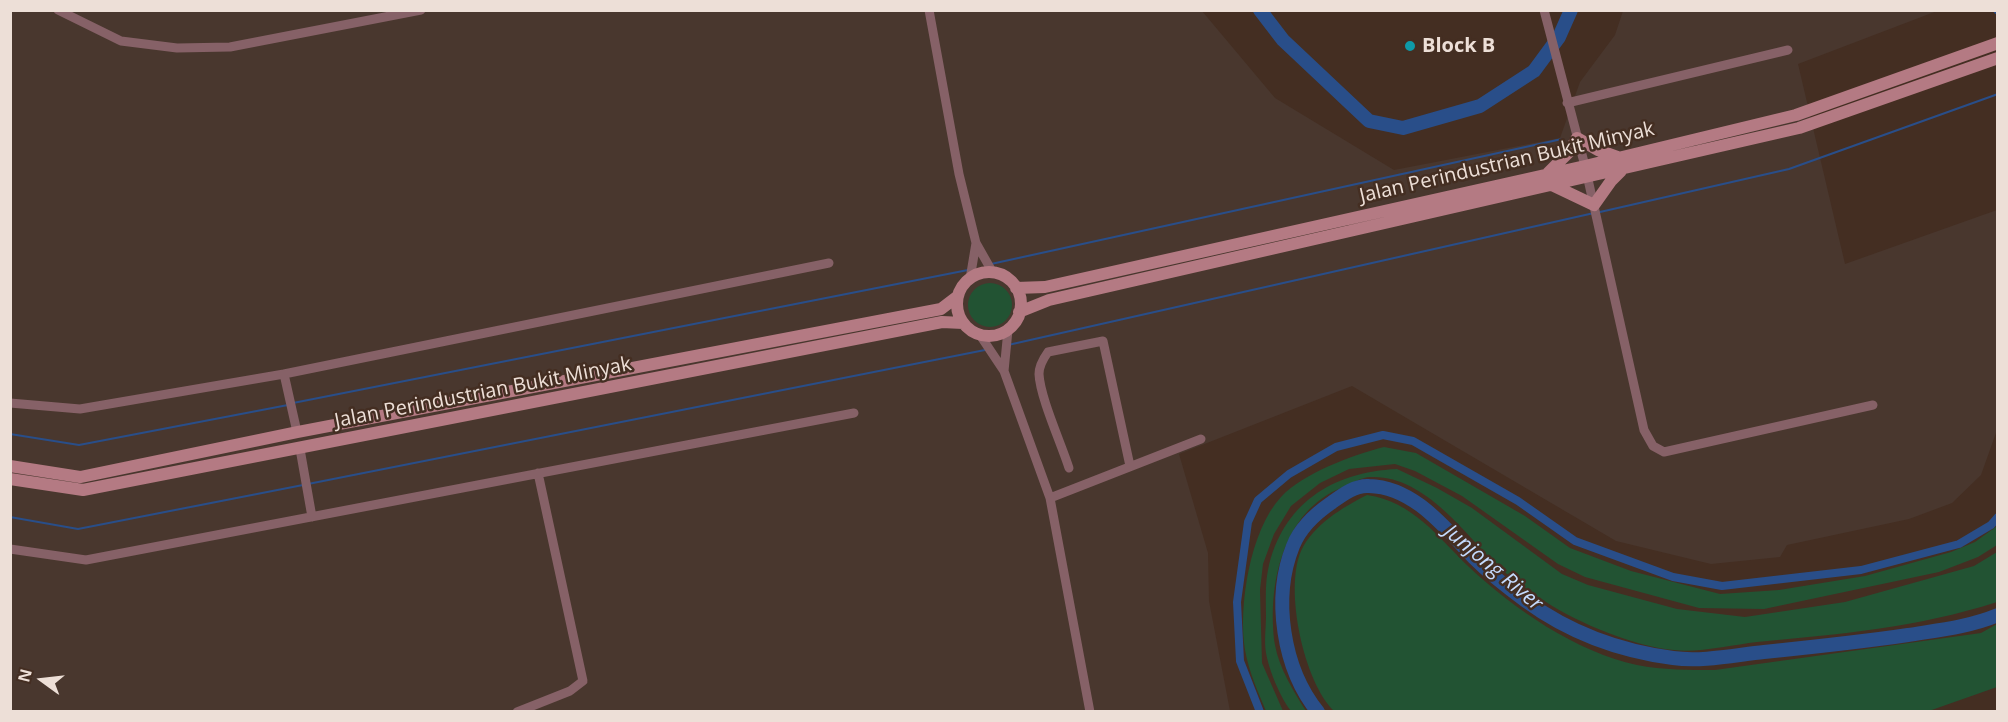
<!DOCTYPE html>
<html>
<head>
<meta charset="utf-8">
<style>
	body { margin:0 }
	#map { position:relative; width:2008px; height:722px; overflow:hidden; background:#442e22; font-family:"Open Sans",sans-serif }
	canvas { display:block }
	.frame { position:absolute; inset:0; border:12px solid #eddfd7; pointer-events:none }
	.north { position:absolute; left:12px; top:650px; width:60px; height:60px; -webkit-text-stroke:4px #442e22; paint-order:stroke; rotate:285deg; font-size:16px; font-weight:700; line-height:24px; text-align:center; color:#eddfd7 }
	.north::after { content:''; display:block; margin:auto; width:21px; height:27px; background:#eddfd7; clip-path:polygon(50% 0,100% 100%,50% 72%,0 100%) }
</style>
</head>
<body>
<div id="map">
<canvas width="2008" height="722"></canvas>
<div class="frame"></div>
<div class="north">N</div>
</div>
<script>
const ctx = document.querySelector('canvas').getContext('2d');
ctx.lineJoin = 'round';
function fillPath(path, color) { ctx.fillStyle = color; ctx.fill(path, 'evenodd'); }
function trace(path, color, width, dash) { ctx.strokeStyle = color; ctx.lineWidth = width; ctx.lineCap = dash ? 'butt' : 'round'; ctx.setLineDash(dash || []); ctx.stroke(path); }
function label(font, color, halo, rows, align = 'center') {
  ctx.font = font + ' "Open Sans",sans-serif'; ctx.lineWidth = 5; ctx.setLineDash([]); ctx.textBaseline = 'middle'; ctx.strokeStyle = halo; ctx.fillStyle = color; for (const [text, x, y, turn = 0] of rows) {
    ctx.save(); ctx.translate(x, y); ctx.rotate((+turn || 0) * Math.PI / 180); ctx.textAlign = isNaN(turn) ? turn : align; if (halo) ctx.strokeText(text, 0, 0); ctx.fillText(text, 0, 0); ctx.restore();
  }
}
fillPath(new Path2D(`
	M10 11H1202L1275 98 1394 170 1560 138 1580 82 1615 35 1623 11H1937L1798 64 1845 264 1997 210V430L1981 475 1952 503 1909 519 1787 545 1780 557 1711 564 1616 541 1352 386 1179 454 1208 553 1209 601 1230 711H11Z`), '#49372e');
fillPath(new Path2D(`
	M968 305a22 22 0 1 1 44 0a22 22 0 1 1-44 0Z
	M1384 447 1416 453 1525 516 1570 548 1631 571 1720 594 1779 590 1865 576 1951 552 1975 542 1997 526V545L1978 557 1939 572 1764 609 1699 608 1585 577 1558 564 1462 496 1415 471 1395 464 1349 469 1320 483 1291 506 1274 534 1263 564 1260 590 1262 663 1283 711H1266C1258 692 1249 672 1245 650 1238 607 1250 530 1281 497 1303 473 1353 455 1384 447Z
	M1397 469 1437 488 1472 508 1562 574 1588 585 1677 609 1745 617 1845 602 1974 566 1997 552V602C1916 628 1841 634 1757 642 1732 645 1698 653 1674 650 1636 647 1578 623 1546 602 1530 592 1513 580 1499 567 1465 534 1424 474 1370 477 1362 477 1351 484 1343 487 1282 511 1267 586 1275 645 1279 668 1294 692 1306 711H1291C1280 697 1269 670 1266 653 1264 641 1266 627 1266 616 1266 601 1265 584 1268 570 1282 504 1332 472 1397 469Z
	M1367 495C1413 502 1437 536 1469 567 1514 609 1576 652 1637 665 1663 670 1689 670 1715 670L1981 633 1997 624V687L1926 712 1334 711C1304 682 1284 590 1301 551 1313 525 1343 507 1367 495Z`), '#225333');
trace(new Path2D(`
	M1600 212 1789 169 1998 94
	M991 264 1562 139
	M1008 345 1594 213
	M293 403 968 270
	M10 434 79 445 288 405
	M308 484 985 350
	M10 517 78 529 303 485`), '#294e89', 2);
trace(new Path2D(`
	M1997 10 1998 11
	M1260 712 1240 661 1237 602 1248 522 1258 500 1289 474 1336 447 1383 435 1413 441 1518 501 1575 541 1673 577 1722 586 1861 570 1959 544 1991 525 1998 517`), '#294e89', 8);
trace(new Path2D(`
	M1260 10 1283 40 1369 121 1403 128 1480 106 1534 71 1559 37 1571 10
	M1318 712C1283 669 1272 598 1293 546 1300 528 1315 514 1331 503 1342 495 1355 485 1369 486 1414 487 1445 528 1474 558 1489 573 1508 588 1526 601 1570 633 1619 651 1673 658 1702 662 1735 655 1764 652 1813 647 1860 642 1908 635 1939 630 1969 627 1998 615`), '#294e89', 14);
trace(new Path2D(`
	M58 10 121 41 177 48 230 47 421 10
	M929 10 959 174 976 243 993 273
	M1544 10 1585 166 1644 430 1653 446 1664 452 1873 405
	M1567 103 1788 50
	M970 279 976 243
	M980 335 1004 371 1050 498 1090 712
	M1004 371 1008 330
	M284 374 297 432
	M10 403 80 409 284 374 829 263
	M300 449 312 517
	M1069 468C1061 443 1040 397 1039 374 1039 366 1043 359 1048 352L1103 341 1130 466
	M1050 498 1201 439
	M10 549 86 560 854 413
	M517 712 570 691 583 681 538 473`), '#866167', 9);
trace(new Path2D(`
	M1548 173 1569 152 1577 138 1598 150 1620 158
	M1552 185 1594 205 1611 181 1621 171
	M957 304a32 32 0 1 1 64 0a32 32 0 1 1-64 0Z
	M1016 288 1045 287 1585 166 1796 115 1998 43
	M1019 312 1049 300 1799 128 1998 58
	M10 466 80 477 297 432 941 309 958 296
	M10 479 83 490 942 322 963 323`), '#b47a83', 12);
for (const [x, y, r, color] of [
	[1410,46,6,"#0f9aa8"]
]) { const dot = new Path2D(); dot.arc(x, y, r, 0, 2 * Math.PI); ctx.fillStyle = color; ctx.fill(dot); trace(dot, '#442e22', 2); }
label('bold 20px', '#eddfd7', '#442e22', [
	["Block B",1422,46]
], 'left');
label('20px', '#eddfd7', '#442e22', [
	["Jalan Perindustrian Bukit Minyak",1507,163,-13],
	["Jalan Perindustrian Bukit Minyak",483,393,-11]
]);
label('italic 21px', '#c4dbfe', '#442e22', [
	["Junjong River",1493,568,40]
]);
</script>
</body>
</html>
